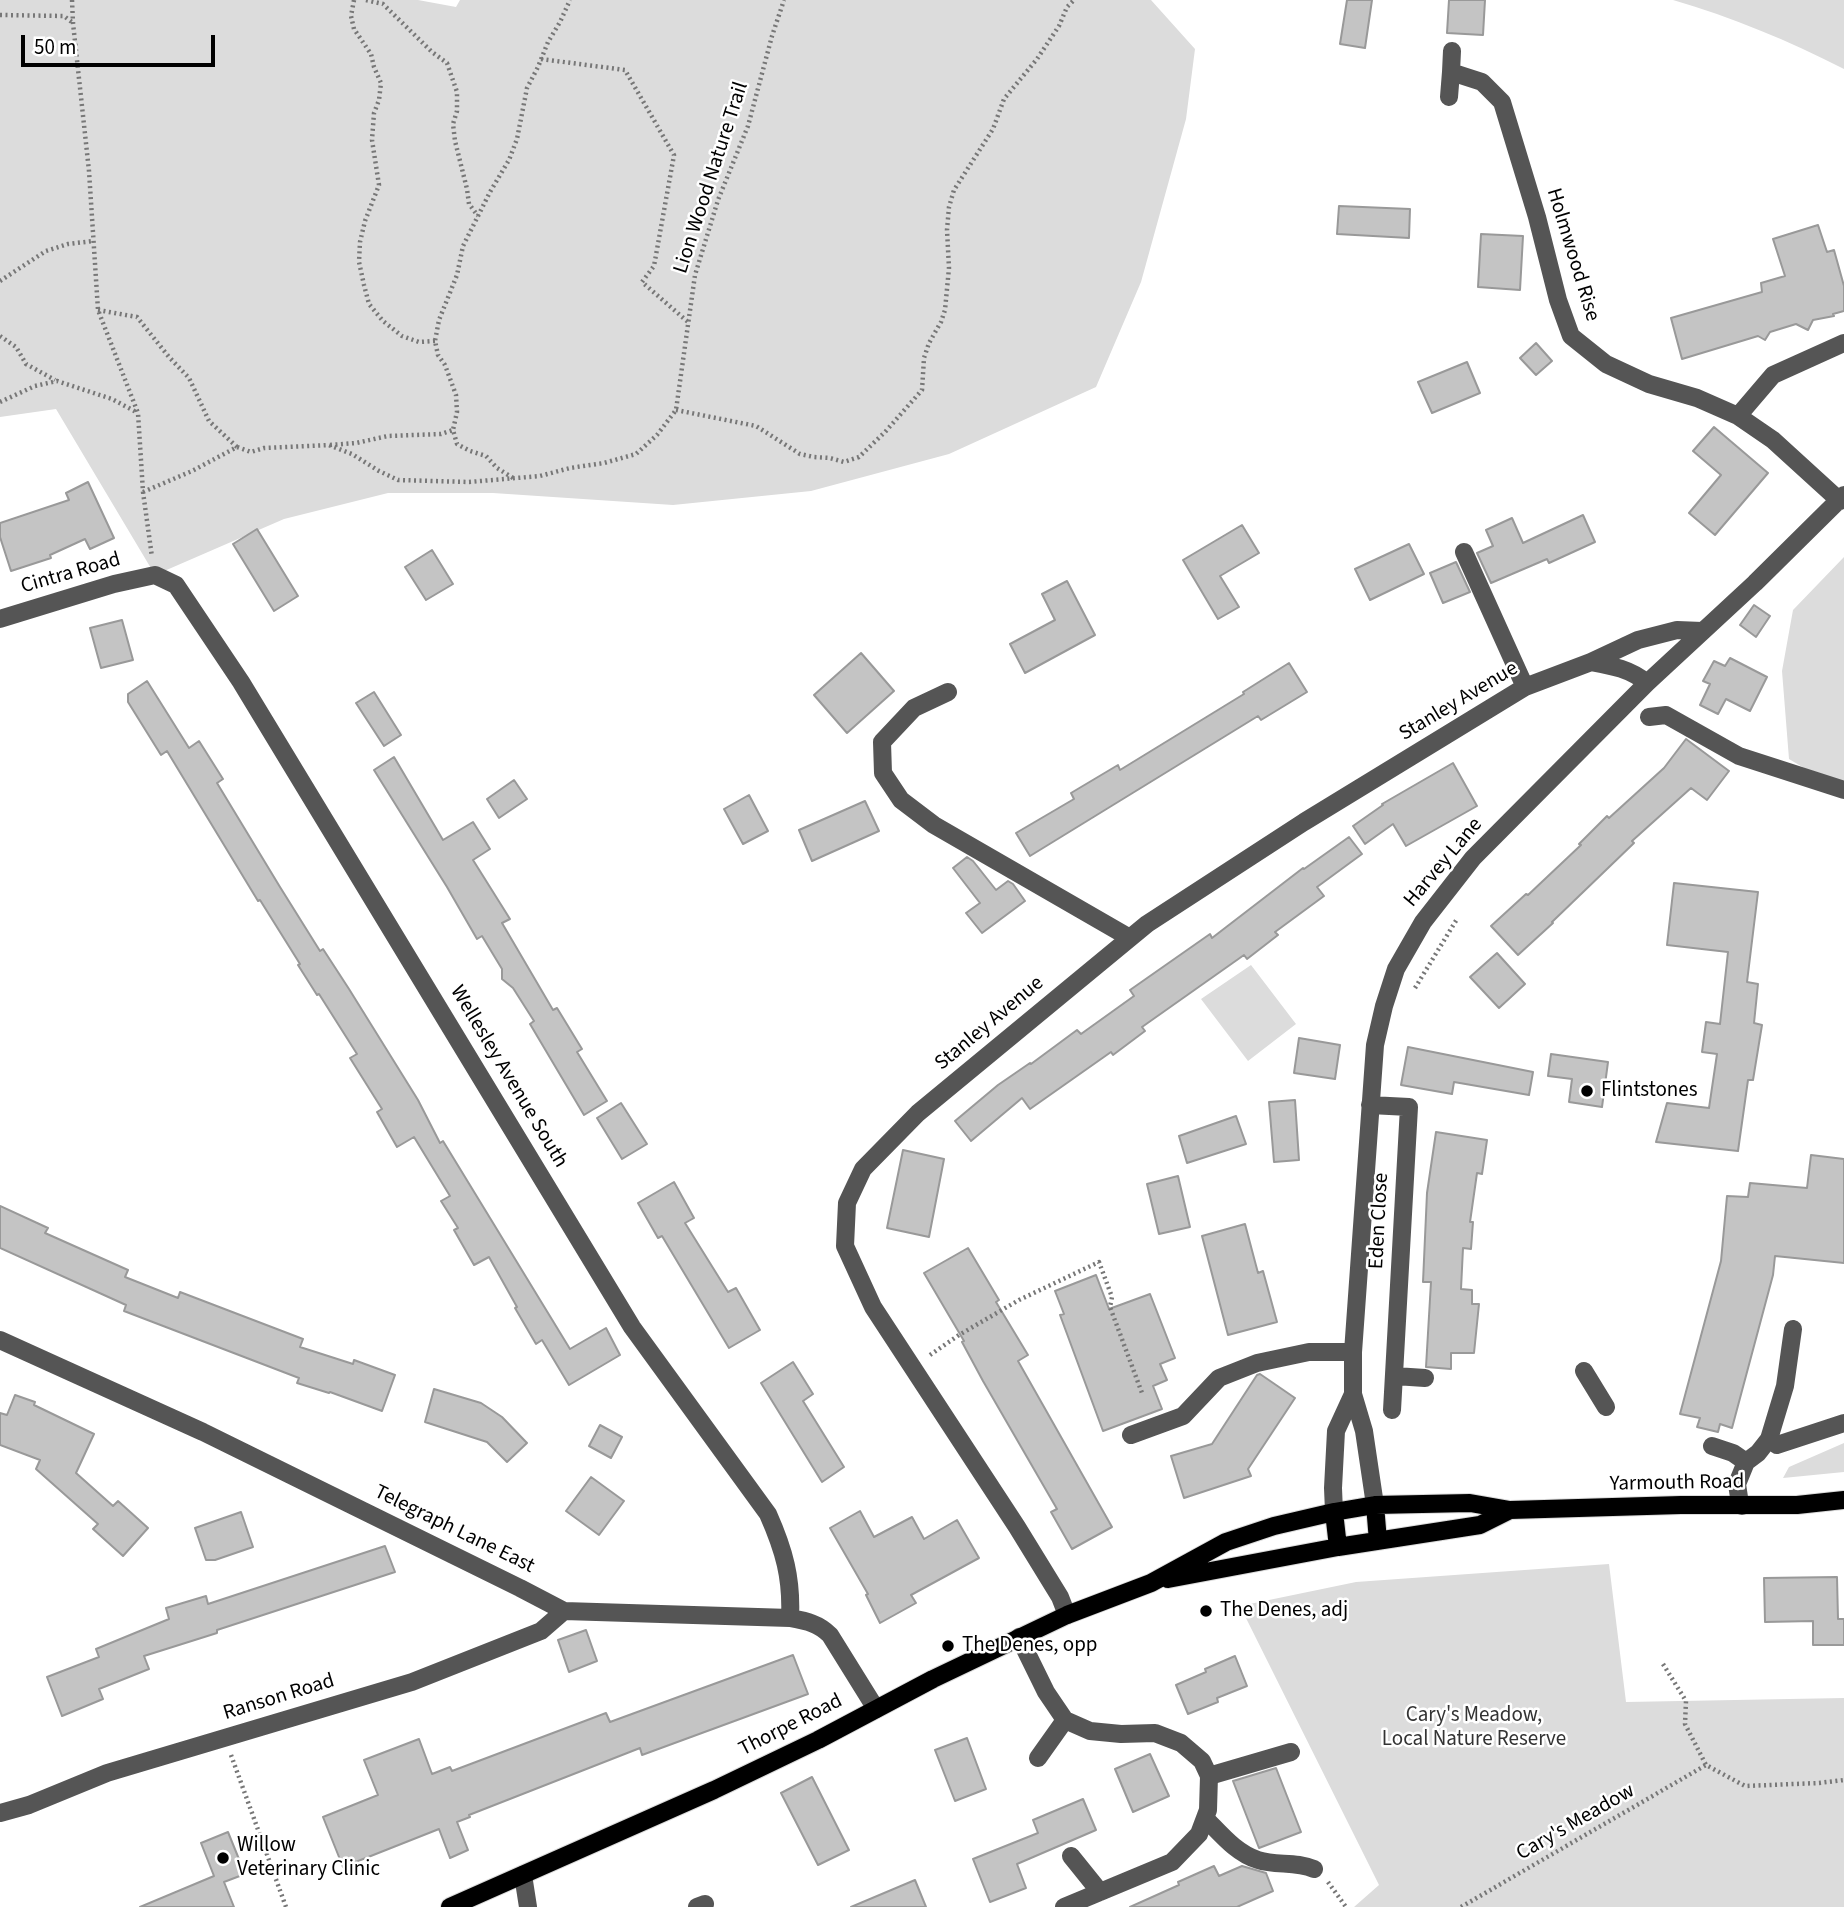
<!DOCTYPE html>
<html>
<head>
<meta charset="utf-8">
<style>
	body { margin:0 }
	#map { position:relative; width:1844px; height:1907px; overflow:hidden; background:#fff; font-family:"Source Sans 3",sans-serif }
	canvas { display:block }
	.scale { position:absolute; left:21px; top:35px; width:194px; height:32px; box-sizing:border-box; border:4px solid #000; border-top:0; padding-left:9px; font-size:21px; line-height:24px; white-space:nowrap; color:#000; -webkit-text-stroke:5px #fff; paint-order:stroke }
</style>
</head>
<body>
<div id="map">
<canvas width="1844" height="1907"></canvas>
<div class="scale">50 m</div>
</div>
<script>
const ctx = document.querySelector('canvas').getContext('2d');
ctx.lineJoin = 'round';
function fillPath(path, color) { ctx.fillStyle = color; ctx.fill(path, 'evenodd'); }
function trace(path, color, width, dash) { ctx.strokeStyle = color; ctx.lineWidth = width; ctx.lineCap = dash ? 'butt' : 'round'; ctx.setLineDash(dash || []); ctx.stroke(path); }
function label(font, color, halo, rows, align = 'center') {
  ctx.font = font + ' "Source Sans 3",sans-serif'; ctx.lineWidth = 5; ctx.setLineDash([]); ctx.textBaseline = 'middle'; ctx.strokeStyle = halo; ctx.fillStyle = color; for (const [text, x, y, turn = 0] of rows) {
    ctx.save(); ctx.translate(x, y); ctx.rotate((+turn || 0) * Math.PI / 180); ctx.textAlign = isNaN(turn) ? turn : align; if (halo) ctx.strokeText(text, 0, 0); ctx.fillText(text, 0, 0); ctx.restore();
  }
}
fillPath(new Path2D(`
	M0 0H418L456 7 460 0H1151L1195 49 1186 119 1141 282 1096 387 949 454 811 491 673 505 493 493H388L284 519 155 575 56 409 0 417Z
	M1673 0H1844V69C1789 41 1732 17 1673 0Z
	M1844 557V783L1831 784 1789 759 1782 671 1793 610Z
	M1251 965 1296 1024 1248 1061 1201 999Z
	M1844 1443V1472L1783 1478 1789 1467Z
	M1609 1564 1626 1702 1844 1698V1907H1354L1379 1885 1240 1606 1356 1582Z`), '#dcdcdc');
const building = new Path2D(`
	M1347 0H1372L1365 48 1340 44Z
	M1449 0H1485L1483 35 1447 33Z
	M1339 206 1410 209 1409 238 1337 234Z
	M1818 225 1827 252 1834 250 1844 286V311L1833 314 1834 316 1813 320 1808 330 1796 324 1770 332 1765 340 1758 336 1682 359 1671 318 1762 292 1761 283 1785 276 1773 239Z
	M1481 234 1523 236 1520 290 1478 287Z
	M1536 343 1552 361 1536 375 1520 358Z
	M1467 362 1480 393 1432 413 1418 382Z
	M1714 427 1768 473 1715 535 1689 513 1721 475 1693 451Z
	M88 482 114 538 90 549 85 539 50 555 51 558 11 571 0 537V523L69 500 66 493Z
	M1583 515 1595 542 1549 563 1547 559 1491 583 1477 553 1493 546 1486 530 1512 518 1523 543Z
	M1242 525 1259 553 1220 576 1239 607 1218 619 1183 560Z
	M257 529 298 596 274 611 233 544Z
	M1409 544 1424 574 1370 600 1355 569Z
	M432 550 453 584 426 600 405 567Z
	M1456 562 1470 592 1443 603 1430 573Z
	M1067 581 1095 635 1025 673 1010 644 1055 620 1042 594Z
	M1754 605 1770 616 1756 637 1740 625Z
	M122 620 133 660 101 668 90 628Z
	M861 653 894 691 847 733 814 695Z
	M1730 658 1767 677 1750 711 1726 699 1718 714 1700 705 1710 684 1703 681 1714 661 1725 666Z
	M1289 663 1307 692 1261 720 1258 716 1030 856 1016 833 1074 799 1071 793 1118 765 1120 770 1244 694 1243 692Z
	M147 681 189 748 199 741 223 779 217 783 280 887 320 951 323 949 349 989 418 1100 440 1143 443 1141 570 1349 606 1328 620 1355 569 1385 542 1340 536 1344 515 1308 517 1307 489 1257 474 1265 454 1230 458 1228 441 1201 450 1196 414 1137 397 1147 377 1112 382 1109 350 1058 357 1054 319 994 317 995 298 965 300 964 260 900 258 901 167 751 161 755 128 702V694Z
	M374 692 401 735 384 746 356 703Z
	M1686 739 1729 771 1707 800 1691 788 1632 841 1634 843 1552 922 1553 923 1518 955 1491 926 1526 894 1528 895 1581 845 1579 844 1607 816 1609 818 1664 768Z
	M394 757 443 840 473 822 490 849 473 860 510 919 502 923 553 1010 557 1008 582 1049 577 1052 607 1101 584 1115 530 1024 534 1021 513 988 502 979V969L482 936 477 939 447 887 374 770Z
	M1453 763 1477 806 1406 846 1393 824 1365 844 1353 826 1383 805 1382 804Z
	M514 780 527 799 499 818 487 799Z
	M749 795 768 831 743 844 724 809Z
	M865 801 879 831 812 861 799 830Z
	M1349 837 1362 854 1317 887 1324 896 1275 932 1278 935 1247 959 1244 955 1142 1027 1145 1031 1113 1055 1111 1052 1030 1109 1022 1098 971 1141 955 1121 998 1085 1030 1063 1031 1064 1077 1030 1081 1034 1134 996 1130 990 1210 934 1212 938 1303 868 1304 869Z
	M967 857 973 861 996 890 1008 881 1013 884 1025 901 982 933 966 913 980 903 953 868Z
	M1674 883 1758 892 1747 982 1758 984 1754 1023 1762 1025 1753 1080H1748L1738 1151 1656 1142 1667 1103 1709 1108 1717 1054 1702 1052 1706 1022 1720 1024 1728 952 1667 945Z
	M1497 953 1525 984 1499 1008 1470 977Z
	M1299 1038 1340 1045 1335 1079 1294 1073Z
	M1408 1047 1533 1072 1529 1095 1454 1082 1452 1094 1401 1085Z
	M1551 1054 1608 1062 1602 1107 1569 1102 1572 1079 1548 1076Z
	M1295 1100 1299 1160 1274 1162 1269 1102Z
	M621 1103 647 1144 622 1159 597 1118Z
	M1236 1116 1246 1144 1187 1163 1179 1136Z
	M1436 1132 1487 1140 1482 1174 1477 1173 1470 1222H1473L1471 1249 1463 1248 1461 1289 1472 1290V1304H1479L1474 1353H1451V1369L1426 1367 1431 1282H1423L1427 1193Z
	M903 1150 944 1159 929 1237 887 1228Z
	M1811 1155 1844 1159V1263L1775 1256 1773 1275 1732 1428 1720 1424 1718 1432 1697 1427 1700 1418 1680 1414 1721 1261 1727 1196 1748 1197 1750 1183 1807 1188Z
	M1178 1176 1190 1227 1159 1234 1147 1184Z
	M674 1182 694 1218 685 1223 728 1292 736 1288 760 1330 729 1348 662 1236 658 1238 638 1203Z
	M0 1206 48 1228 45 1233 128 1270 125 1277 178 1298 180 1292 303 1339 300 1347 353 1364 354 1360 395 1375 382 1411 330 1392 329 1393 297 1383 299 1378 124 1311 126 1305 0 1248Z
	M1245 1224 1258 1273 1263 1271 1277 1322 1228 1335 1202 1236Z
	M968 1248 999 1300 996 1302 1028 1355 1018 1361 1112 1527 1072 1549 1051 1512 1057 1509 983 1381 962 1342 964 1341 924 1273Z
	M1096 1275 1109 1309 1150 1294 1175 1358 1160 1364 1167 1380 1153 1386 1162 1409 1103 1431 1060 1315 1064 1314 1055 1291Z
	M793 1362 813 1394 803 1401 844 1467 822 1482 761 1383Z
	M1260 1374 1295 1398 1248 1469 1251 1476 1184 1498 1171 1456 1212 1444 1257 1375Z
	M434 1389 481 1403 502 1417 527 1443 507 1462 487 1442 425 1422Z
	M15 1395 35 1402 34 1405 94 1434 76 1473 113 1506 118 1501 148 1528 123 1556 93 1529 98 1524 36 1469 40 1460 0 1445V1413L7 1415Z
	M600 1425 622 1437 611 1458 589 1446Z
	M591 1477 624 1501 599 1535 566 1511Z
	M860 1511 874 1537 912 1517 924 1539 957 1520 979 1558 911 1595 916 1603 880 1623 866 1595 868 1594 830 1528Z
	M241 1512 253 1547 215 1560H206L195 1528Z
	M385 1546 395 1572 217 1630V1633L144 1656 149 1669 99 1689 103 1699 62 1716 47 1677 99 1657 96 1649 169 1619 166 1608 206 1596 208 1604Z
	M1837 1577 1838 1619H1844V1645H1813V1621L1765 1622 1764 1578Z
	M586 1630 597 1661 569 1672 558 1640Z
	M793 1655 808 1694 642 1755 640 1748 469 1815 470 1817 457 1822 468 1850 450 1858 439 1829 343 1867 323 1817 378 1795 364 1760 419 1739 432 1774 450 1767 452 1771 606 1713 610 1722Z
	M1235 1656 1247 1686 1217 1698 1218 1702 1188 1714 1176 1685 1206 1672 1205 1669Z
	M967 1738 986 1789 955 1801 935 1750Z
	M1150 1754 1169 1796 1133 1812 1115 1769Z
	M1276 1768 1301 1832 1259 1848 1233 1781Z
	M812 1777 849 1850 818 1865 781 1793Z
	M1083 1799 1096 1830 1017 1864 1026 1888 990 1902 973 1859 1038 1833 1033 1820Z
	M228 1832 245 1874 224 1882 234 1907H140L214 1876 201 1843Z
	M1214 1866 1219 1876 1242 1866 1266 1873 1273 1891 1237 1907H1130L1179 1885 1178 1882Z
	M915 1880 926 1907H851Z`);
fillPath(building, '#c4c4c4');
trace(building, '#999', 2);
const major = new Path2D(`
	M1375 1505 1378 1541
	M1334 1512 1338 1547
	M1168 1579 1338 1547 1480 1525 1510 1510
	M450 1907 714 1790 818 1740 933 1679 1067 1615 1151 1583 1226 1542 1274 1526 1334 1512 1375 1505 1470 1503 1510 1510 1681 1505H1797L1844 1500`);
trace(major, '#dbdbdb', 20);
trace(new Path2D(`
	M72 0 73 23 89 171 98 310 138 413 143 492 152 557
	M354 0 351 16 354 29 371 54 374 67 381 83 379 100 374 113 372 140 379 185 365 221 360 242 359 262 364 285 369 304 383 321 402 336 419 342 435 341
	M366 0 383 4 432 52 447 63 457 92V111L453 124 455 141 467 189 469 204 478 216
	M0 15 64 16 73 23
	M541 59 625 70 674 155 654 266 642 282 688 322
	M0 281 46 251 68 244 93 241
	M98 310 137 317 169 357 189 378 209 421 237 447
	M0 336 16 347 26 364 55 380
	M0 402 35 386 57 381 112 399 138 413
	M676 410 756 426 800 454 814 457 830 458 844 462 859 457 885 432 922 390 924 358 929 343 941 322 945 310 949 268 947 230 949 207 954 190 993 129 1004 99 1037 59 1059 26 1067 7 1074 0
	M330 445 356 443 388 436 441 434 453 430
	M513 478 497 468 486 456 470 451 457 444 453 430 457 412 456 395 445 365 438 355 435 341 439 320 457 275 463 246 490 192 509 160 517 139 527 88 538 67 548 42 560 22 570 0
	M143 492 192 471 237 447 251 452 264 448 329 445 352 454 379 471 398 480 469 482 540 476 570 468 604 463 636 454 657 435 676 410 695 275 718 200 748 126 772 36 784 0
	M1415 988 1457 919
	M930 1355 959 1335 1019 1300 1099 1262 1112 1297 1110 1307 1142 1393
	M1663 1664 1686 1701 1685 1724 1706 1765 1745 1786 1819 1783 1844 1780
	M231 1755 286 1907
	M1328 1882 1346 1907
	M1461 1907 1706 1765`), '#777', 4.5, [2, 3.5]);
trace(new Path2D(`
	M1452 51 1451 72 1482 82 1502 102 1537 217 1558 300 1571 336 1606 364 1649 384 1697 398 1738 416 1773 440 1840 501
	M1449 97 1451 72
	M1738 416 1773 375 1844 343
	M1464 552 1525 687
	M0 619 114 584 155 575 176 585 241 682 632 1327 768 1514C784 1550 792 1578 790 1618
	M1591 662C1613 666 1630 669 1647 683
	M948 692 914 708 882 742 883 773 901 800 934 825 1130 938
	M1649 717 1666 715 1739 756 1844 790
	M1370 1105 1409 1107 1392 1410
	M0 1340 203 1432 520 1588 564 1611 790 1618C806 1621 818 1623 830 1635L876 1709
	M1584 1371 1606 1407
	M1395 1376 1425 1378
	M1131 1435 1183 1416 1219 1378 1257 1363 1309 1352H1353
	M1769 1439 1777 1445 1844 1423
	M1712 1446 1733 1453 1746 1462
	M1375 1505 1364 1431 1353 1394V1352L1375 1045 1384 1006 1396 969 1423 922 1473 858 1647 683 1755 583 1844 495
	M1742 1506 1740 1504 1737 1484 1746 1462 1758 1453 1769 1439 1785 1386 1793 1329
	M1334 1512 1333 1488 1336 1431 1353 1394
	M1067 1615 1060 1597 1017 1527 873 1307 845 1246 847 1203 863 1169 918 1113 1147 924 1304 822 1525 687 1591 662 1638 640 1677 630 1702 631
	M1019 1637 1046 1692 1065 1720 1090 1731 1121 1734 1155 1733 1181 1743 1202 1761 1209 1776 1208 1810 1199 1834 1172 1862 1064 1907
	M1038 1758 1065 1720
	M1209 1776 1291 1752
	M0 1813 29 1805 107 1773 412 1682 541 1631 564 1611
	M1205 1818C1221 1834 1236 1853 1258 1860 1276 1866 1296 1861 1314 1869
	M1071 1856 1100 1892
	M523 1875 528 1907
	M697 1907 705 1904`), '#555', 18);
trace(major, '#000', 18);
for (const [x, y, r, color] of [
	[1587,1091,7,"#000"],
	[1206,1611,7,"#000"],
	[948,1646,7,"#000"],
	[223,1858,7,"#000"]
]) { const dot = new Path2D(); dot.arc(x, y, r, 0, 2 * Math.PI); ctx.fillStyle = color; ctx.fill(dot); trace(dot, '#fff', 2.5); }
label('21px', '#000', '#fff', [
	["Lion Wood Nature Trail",712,178,-72],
	["Holmwood Rise",1572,255,73],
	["Cintra Road",71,574,-16],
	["Stanley Avenue",1459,702,-31],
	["Harvey Lane",1444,863,-50],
	["Stanley Avenue",990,1024,-40],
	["Wellesley Avenue South",508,1077,59],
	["Eden Close",1380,1221,-87],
	["Yarmouth Road",1677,1484,-1],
	["Telegraph Lane East",454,1530,26],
	["Ranson Road",279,1698,-17],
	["Thorpe Road",791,1726,-27],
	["Cary's Meadow",1576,1823,-30]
]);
label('21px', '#000', '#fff', [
	["Flintstones",1601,1091],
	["The Denes, adj",1220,1611],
	["The Denes, opp",962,1646],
	["Willow",237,1846],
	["Veterinary Clinic",237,1870]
], 'left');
label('21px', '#333', '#fff', [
	["Cary's Meadow,",1474,1716],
	["Local Nature Reserve",1474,1740]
]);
</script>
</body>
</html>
